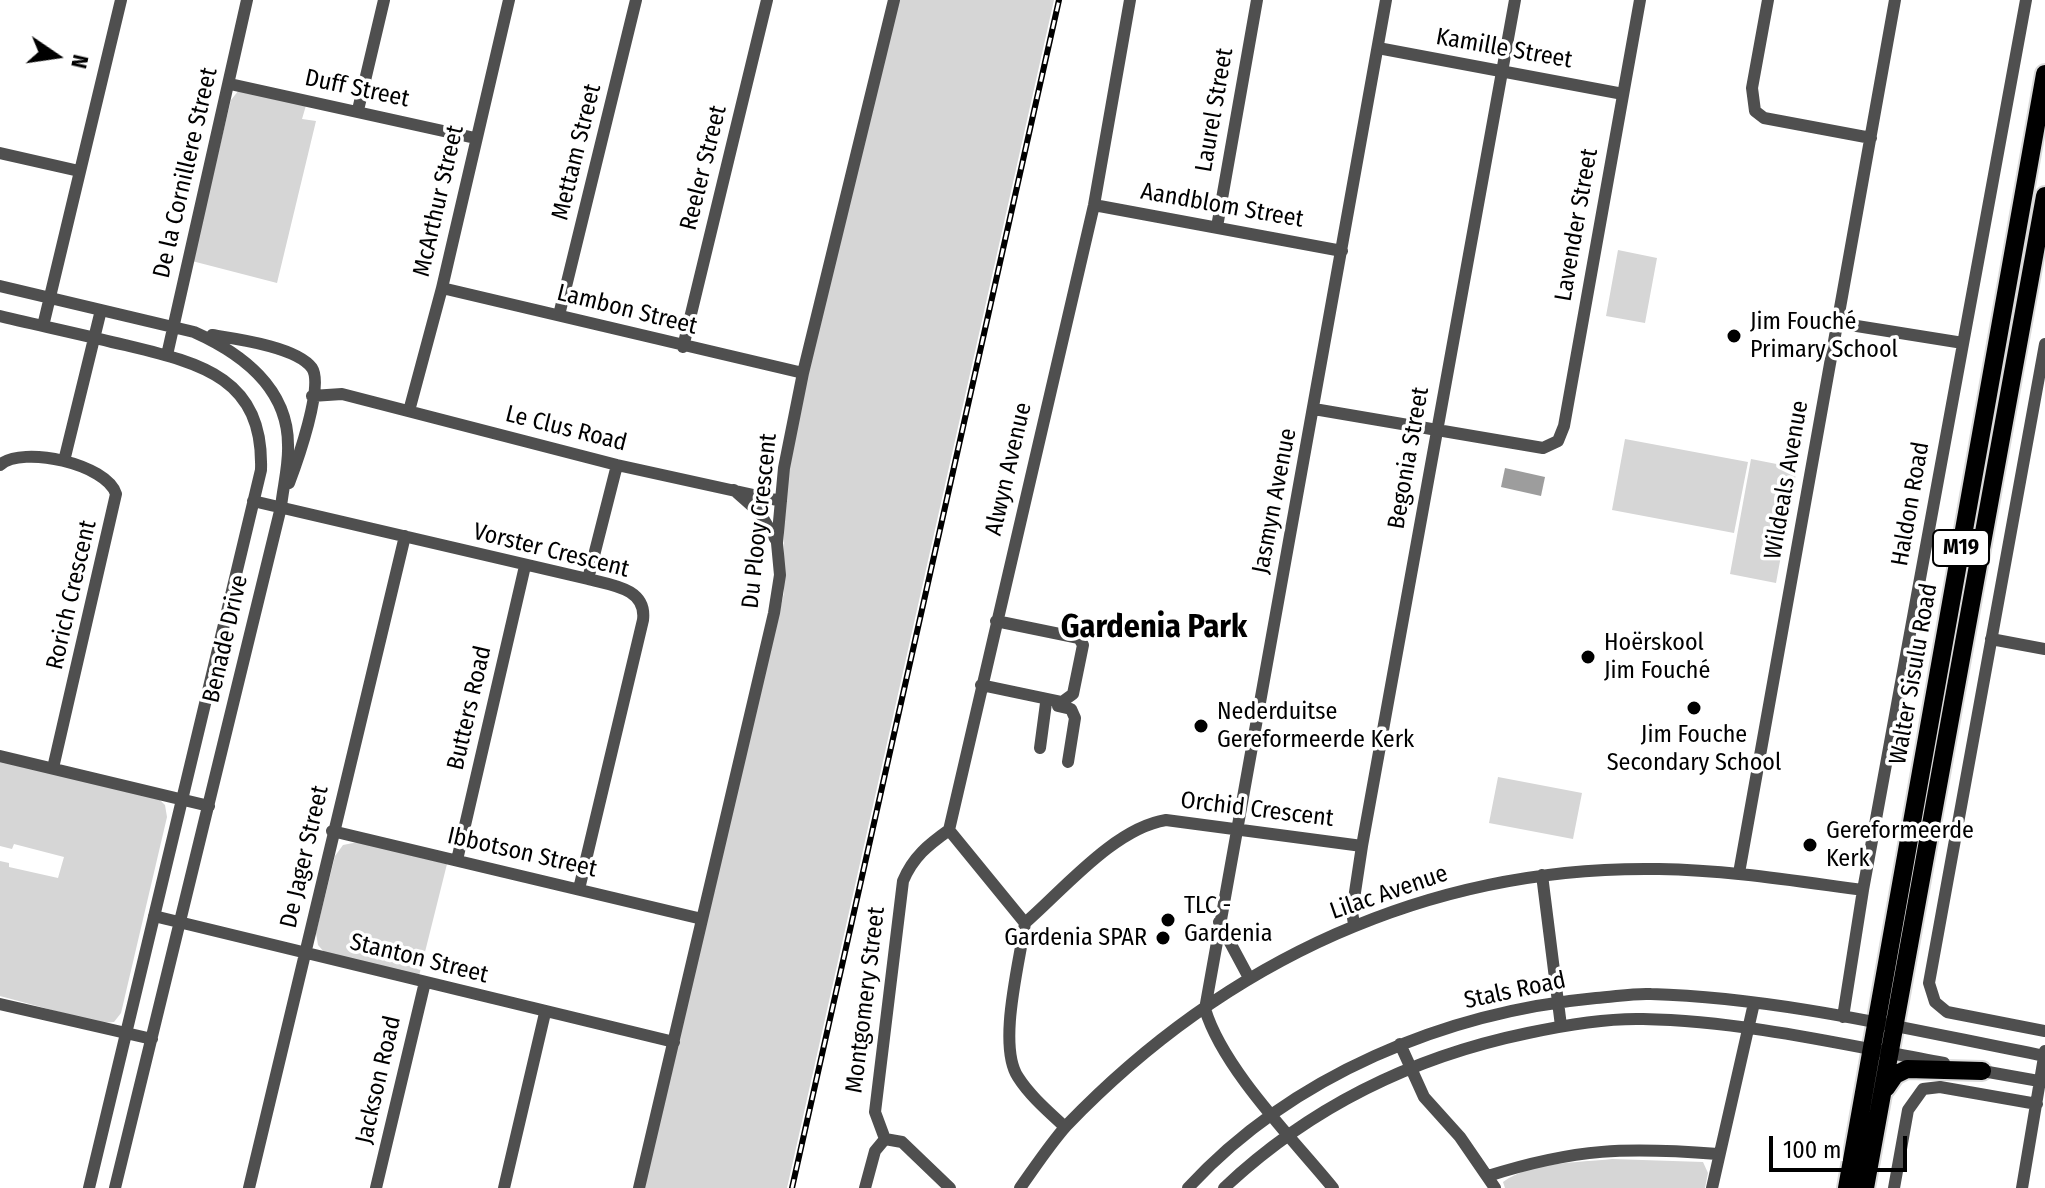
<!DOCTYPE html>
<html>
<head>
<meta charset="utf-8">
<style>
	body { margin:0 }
	#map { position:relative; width:2045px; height:1188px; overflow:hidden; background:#fff; font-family:"Fira Sans Condensed",sans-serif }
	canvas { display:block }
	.north { position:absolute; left:16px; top:16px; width:80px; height:80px; -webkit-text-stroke:6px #fff; paint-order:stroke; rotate:103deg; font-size:22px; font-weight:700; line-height:32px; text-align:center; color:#000 }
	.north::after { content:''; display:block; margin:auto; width:28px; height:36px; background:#000; clip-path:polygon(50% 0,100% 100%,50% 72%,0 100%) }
	.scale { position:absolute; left:1769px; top:1136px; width:138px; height:36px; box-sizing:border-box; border:4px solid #000; border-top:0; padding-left:10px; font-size:24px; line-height:28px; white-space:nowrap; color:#000; -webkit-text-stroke:6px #fff; paint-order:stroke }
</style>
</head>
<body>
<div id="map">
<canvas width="2045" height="1188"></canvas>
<div class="north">N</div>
<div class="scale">100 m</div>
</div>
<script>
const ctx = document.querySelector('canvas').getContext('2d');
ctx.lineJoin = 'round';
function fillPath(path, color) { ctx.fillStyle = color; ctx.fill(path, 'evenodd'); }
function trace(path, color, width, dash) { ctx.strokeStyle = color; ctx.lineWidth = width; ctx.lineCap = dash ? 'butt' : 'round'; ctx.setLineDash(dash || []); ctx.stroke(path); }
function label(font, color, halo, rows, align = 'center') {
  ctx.font = font + ' "Fira Sans Condensed",sans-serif'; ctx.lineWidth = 7; ctx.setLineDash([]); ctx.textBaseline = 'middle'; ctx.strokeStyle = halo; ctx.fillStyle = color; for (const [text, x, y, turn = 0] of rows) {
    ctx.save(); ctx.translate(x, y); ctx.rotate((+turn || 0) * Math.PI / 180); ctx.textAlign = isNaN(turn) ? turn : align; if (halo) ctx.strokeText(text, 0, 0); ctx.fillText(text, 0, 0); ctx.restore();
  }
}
fillPath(new Path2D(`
	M896 0H1054L787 1188H642L784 593V473Z
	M239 90 307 102 302 119 316 121 277 283 192 261 231 100Z
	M1618 250 1657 258 1645 323 1606 316Z
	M1625 439 1748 462 1734 533 1612 510Z
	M1751 459 1797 468 1776 583 1730 574Z
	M0 760 159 799 165 805 167 817 121 1013 114 1022 100 1023 0 996V861L9 863V867L58 878 64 857 14 844 12 849 0 846Z
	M1498 777 1582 793 1573 839 1489 823Z
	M358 842 447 864 419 976 325 953 318 945 316 933 335 856 343 845Z
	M1612 1159 1703 1162 1708 1173 1705 1188H1505L1503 1182C1532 1161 1578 1163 1612 1159Z`), '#d6d6d6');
fillPath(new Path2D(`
	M1505 468 1545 477 1541 496 1501 487Z`), '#9d9d9d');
const highway = new Path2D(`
	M1886 1088 1895 1075 1907 1069 1982 1071
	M1847 1188 2045 74
	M1865 1188 2045 196`);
trace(highway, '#dbdbdb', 22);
trace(new Path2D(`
	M1768 0 1752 88 1755 111 1764 118 1871 138
	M1378 48 1623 94
	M230 84 475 138
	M358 110 384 0
	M0 153 79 171
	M1094 205 1342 251
	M1217 227 1257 0
	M0 286 194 332C241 353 288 388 288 445 289 465 283 487 281 507L115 1188
	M442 288 803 373
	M559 315 636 0
	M0 316C42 326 84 335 125 345 200 363 264 377 261 470L89 1188
	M1838 323 1963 343
	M43 326 121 0
	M212 335C237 339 297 347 312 368 324 386 297 462 289 483
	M2045 344 1929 983 1935 1002 1947 1012 2045 1031
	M683 347 767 0
	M167 355 247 0
	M312 396 342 394 617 465 781 501
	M1314 409 1543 448 1558 441 1564 426 1640 0
	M409 411 442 288 509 0
	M64 461 101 310
	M0 465C22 445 107 464 116 494L53 768
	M734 490 760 513 776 540
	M253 501 588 579C611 585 647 588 643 620L579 889
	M588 579 617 465
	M1991 639 2045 649
	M981 685 1062 702 1073 694 1083 645 1079 638 996 621
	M1058 706 1071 709 1075 718 1068 762
	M1040 748 1046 703
	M0 756 209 806
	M949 830 1094 205 1130 0
	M949 830 1025 923
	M332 831 702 919
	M457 860 525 566
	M1739 873 1895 0
	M1542 875 1561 1026
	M154 916 674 1042
	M1219 922 1248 976
	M1354 924 1352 912 1362 846 1515 0
	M0 1004 152 1039
	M1843 1017 1863 890 2026 0
	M1400 1044 1424 1097 1460 1137 1495 1188
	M1977 1070 2045 1082
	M1065 1127C1049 1112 1030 1096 1018 1077 997 1045 1020 961 1025 923 1064 889 1115 828 1166 820L1362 846
	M885 1139 902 1142 950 1188
	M1488 1176C1576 1148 1627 1147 1718 1154
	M249 1188 405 536
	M376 1188 425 982
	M504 1188 545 1013
	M639 1188 774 613 780 575 777 543 784 468 803 373 894 0
	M865 1188 875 1151 885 1139 875 1112 903 881C913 857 928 845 949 830
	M1020 1188C1035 1167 1050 1144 1067 1125 1225 961 1429 865 1659 869 1727 870 1795 881 1863 890
	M1188 1188C1292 1075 1446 1012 1596 998 1614 997 1633 993 1651 994 1783 998 1915 1031 2045 1056
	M1224 1188C1311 1106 1412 1057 1528 1033 1565 1025 1605 1018 1643 1019 1744 1021 1845 1045 1944 1063
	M1333 1188C1293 1139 1223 1069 1205 1009L1386 0
	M1712 1188 1754 1003
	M1894 1188 1908 1110 1923 1089 1940 1087 2037 1104
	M2022 1188 2045 1051`), '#4f4f4f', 12);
trace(highway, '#000', 18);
const rail = new Path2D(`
	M792 1188 1059 0`);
trace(rail, '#000', 6);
trace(rail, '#fff', 3, [9]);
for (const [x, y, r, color] of [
	[1734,336,8,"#000"],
	[1588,657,8,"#000"],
	[1694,708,8,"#000"],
	[1201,726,8,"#000"],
	[1810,845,8,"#000"],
	[1168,920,8,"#000"],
	[1163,938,8,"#000"]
]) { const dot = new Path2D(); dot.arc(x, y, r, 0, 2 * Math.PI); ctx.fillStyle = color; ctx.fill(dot); trace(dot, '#fff', 3); }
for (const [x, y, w] of [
	[1961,548,56]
]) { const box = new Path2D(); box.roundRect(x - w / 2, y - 18, w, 36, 6); ctx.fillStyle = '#fff'; ctx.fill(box); trace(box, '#000', 2); }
label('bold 22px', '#000', null, [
	["M19",1961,548]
]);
label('24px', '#000', '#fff', [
	["Kamille Street",1504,49,10],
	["Duff Street",357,89,12],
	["Laurel Street",1215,110,-80],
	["Mettam Street",577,152,-76],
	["Reeler Street",704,168,-76],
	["De la Cornillere Street",186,173,-77],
	["McArthur Street",439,201,-77],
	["Aandblom Street",1222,206,10],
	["Lavender Street",1577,225,-80],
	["Lambon Street",627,310,14],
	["Le Clus Road",566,429,14],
	["Begonia Street",1409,458,-80],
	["Alwyn Avenue",1009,469,-77],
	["Wildeals Avenue",1787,480,-80],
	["Jasmyn Avenue",1275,501,-79],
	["Haldon Road",1911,504,-80],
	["Du Plooy Crescent",760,521,-84],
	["Vorster Crescent",551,551,14],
	["Rorich Crescent",72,595,-77],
	["Benade Drive",226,639,-77],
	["Walter Sisulu Road",1914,674,-80],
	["Butters Road",470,708,-77],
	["Orchid Crescent",1257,810,7],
	["Ibbotson Street",522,853,13],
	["De Jager Street",305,857,-77],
	["Lilac Avenue",1389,893,-19],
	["Stanton Street",419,959,14],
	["Stals Road",1515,991,-12],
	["Montgomery Street",866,1000,-83],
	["Jackson Road",379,1080,-77]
]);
label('24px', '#000', '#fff', [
	["Jim Fouché",1750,322],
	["Primary School",1750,350],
	["Hoërskool",1604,643],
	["Jim Fouché",1604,671],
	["Nederduitse",1217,712],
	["Gereformeerde Kerk",1217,740],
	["Jim Fouche",1694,735,"center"],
	["Secondary School",1694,763,"center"],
	["Gereformeerde",1826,831],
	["Kerk",1826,859],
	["TLC -",1184,906],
	["Gardenia",1184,934],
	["Gardenia SPAR",1147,938,"right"]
], 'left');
label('bold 32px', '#000', '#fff', [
	["Gardenia Park",1154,628]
]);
</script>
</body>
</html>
